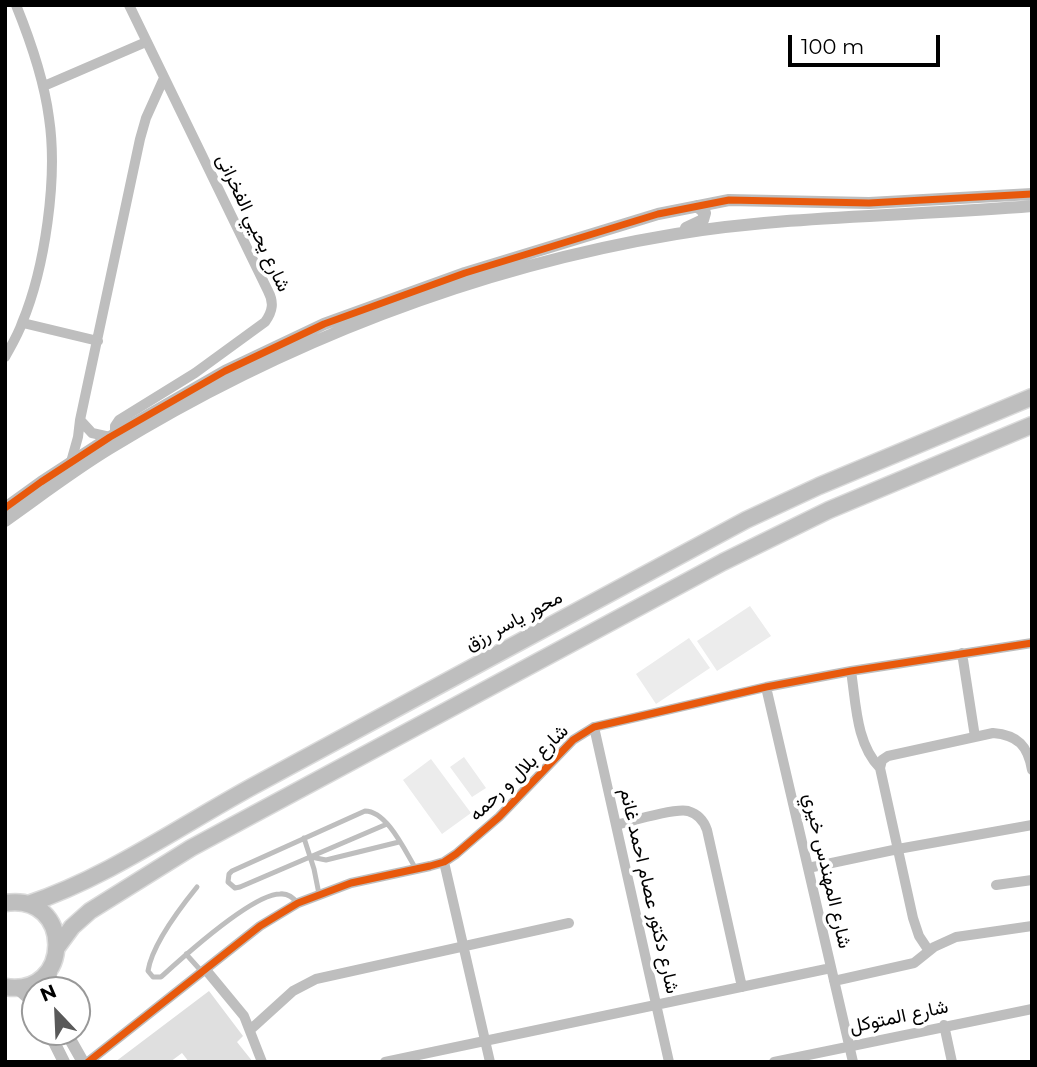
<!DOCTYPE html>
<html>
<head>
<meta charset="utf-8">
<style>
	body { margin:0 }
	#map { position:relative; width:1037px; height:1067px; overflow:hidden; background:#fff; font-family:Montserrat,sans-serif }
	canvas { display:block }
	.frame { position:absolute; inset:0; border:7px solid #000; pointer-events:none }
	.north { position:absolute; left:21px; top:976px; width:70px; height:70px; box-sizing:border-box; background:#fff; border:2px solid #999; border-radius:50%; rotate:337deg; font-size:19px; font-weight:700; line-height:28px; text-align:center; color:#000 }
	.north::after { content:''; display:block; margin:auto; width:24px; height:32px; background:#595959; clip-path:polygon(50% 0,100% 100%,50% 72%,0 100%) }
	.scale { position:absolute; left:788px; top:35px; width:152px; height:32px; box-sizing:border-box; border:4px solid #000; border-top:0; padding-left:9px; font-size:21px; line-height:24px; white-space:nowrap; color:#000; -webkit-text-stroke:5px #fff; paint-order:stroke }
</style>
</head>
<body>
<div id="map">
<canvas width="1037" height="1067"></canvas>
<div class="frame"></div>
<div class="north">N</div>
<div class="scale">100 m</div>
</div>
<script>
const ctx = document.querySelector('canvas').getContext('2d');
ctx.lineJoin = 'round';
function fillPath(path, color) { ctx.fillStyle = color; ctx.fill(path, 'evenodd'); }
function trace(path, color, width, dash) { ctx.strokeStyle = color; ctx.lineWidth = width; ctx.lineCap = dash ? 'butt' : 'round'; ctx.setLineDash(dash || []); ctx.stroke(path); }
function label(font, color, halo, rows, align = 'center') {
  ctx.font = font + ' Montserrat,Vazirmatn,sans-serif'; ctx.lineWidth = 7; ctx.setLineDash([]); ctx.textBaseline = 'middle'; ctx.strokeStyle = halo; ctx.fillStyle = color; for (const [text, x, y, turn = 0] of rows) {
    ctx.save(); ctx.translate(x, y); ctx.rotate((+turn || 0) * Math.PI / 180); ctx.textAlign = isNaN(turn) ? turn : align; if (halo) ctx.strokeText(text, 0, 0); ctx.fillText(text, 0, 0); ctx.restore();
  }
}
fillPath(new Path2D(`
	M750 606 771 636 717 671 697 641Z
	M689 638 710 668 656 704 636 674Z
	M464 757 486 788 472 797 450 767Z
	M431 759 471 813 442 834 403 780Z`), '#ececec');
fillPath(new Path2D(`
	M209 991 243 1036 237 1042 253 1062H189L182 1053 170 1062H115Z`), '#dfdfdf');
const primary = new Path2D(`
	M5 903C74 892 73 998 5 987
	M28 904C109 877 181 825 257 784 420 696 582 607 746 520L819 486 1032 397
	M58 946 72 927 90 911 191 848 723 562 829 510 1032 425`);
trace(primary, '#dbdbdb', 19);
trace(new Path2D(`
	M387 824 240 887 235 888 228 882 229 874 232 871 365 811C387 811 405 851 416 869
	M304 838 314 869 319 894
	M311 857 326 860 399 842
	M197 887C180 908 152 945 148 971L153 977H161C183 957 252 894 280 894 288 893 293 898 298 903
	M186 954 203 973`), '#bebebe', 5);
trace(new Path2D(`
	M44 86 146 42
	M23 323 98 341
	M5 357C11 346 18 335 22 323 45 268 58 178 49 118 44 79 31 42 16 5
	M80 420 92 433 110 437
	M115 434V426L119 420 195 373 265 322C273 311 274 302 268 291L129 5
	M71 462 78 437 80 420 140 139 146 118 164 78
	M962 653 975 737
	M851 671C856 703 856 744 880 768
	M766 687 853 1062
	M594 727 669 1062
	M616 825C632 821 674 808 688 811 698 814 704 821 707 830L742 987
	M444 862 490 1062
	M808 868 898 849 1032 825
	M996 885 1032 880
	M929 951 919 936 913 918 880 768 882 760 888 756 993 733C1018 735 1028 746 1032 770
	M206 970 244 1016 262 1062
	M834 981 914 963 934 947 956 937 1032 926
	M944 1025 952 1062
	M250 1030 293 991 316 979 569 923
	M88 1062 260 926 298 903 351 883 430 866 444 862 456 854 499 817 573 740 594 727 766 687 851 671 1032 643
	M385 1062 831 968
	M774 1062 1032 1009`), '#bebebe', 10);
trace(new Path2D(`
	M686 228 703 220 705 213 697 206
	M5 508 41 482 110 437 225 371 324 324 465 273 658 214 729 200 869 203 1032 194
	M5 521C39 497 73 471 109 449 281 343 476 267 676 234 793 215 914 216 1032 206
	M17 988 35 1004
	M50 990 51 969
	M49 1032 64 1062
	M66 1032 83 1062`), '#bebebe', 12);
trace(primary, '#bebebe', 16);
trace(new Path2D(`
	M5 508 41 482 110 437 225 371 324 324 465 273 658 214 729 200 869 203 1032 194
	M88 1062 260 926 298 903 351 883 430 866 444 862 456 854 499 817 573 740 594 727 766 687 851 671 1032 643`), '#e8590c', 7);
label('19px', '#000', '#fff', [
	["شارع يحيي الفخرانى",253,223,65],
	["محور ياسر رزق",514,621,-28],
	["شارع بلال و رحمه",519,773,-44],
	["شارع المهندس خيري",827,871,77],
	["شارع دكتور عصام احمد غانم",649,891,77],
	["شارع المتوكل",899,1017,-12]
]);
</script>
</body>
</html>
